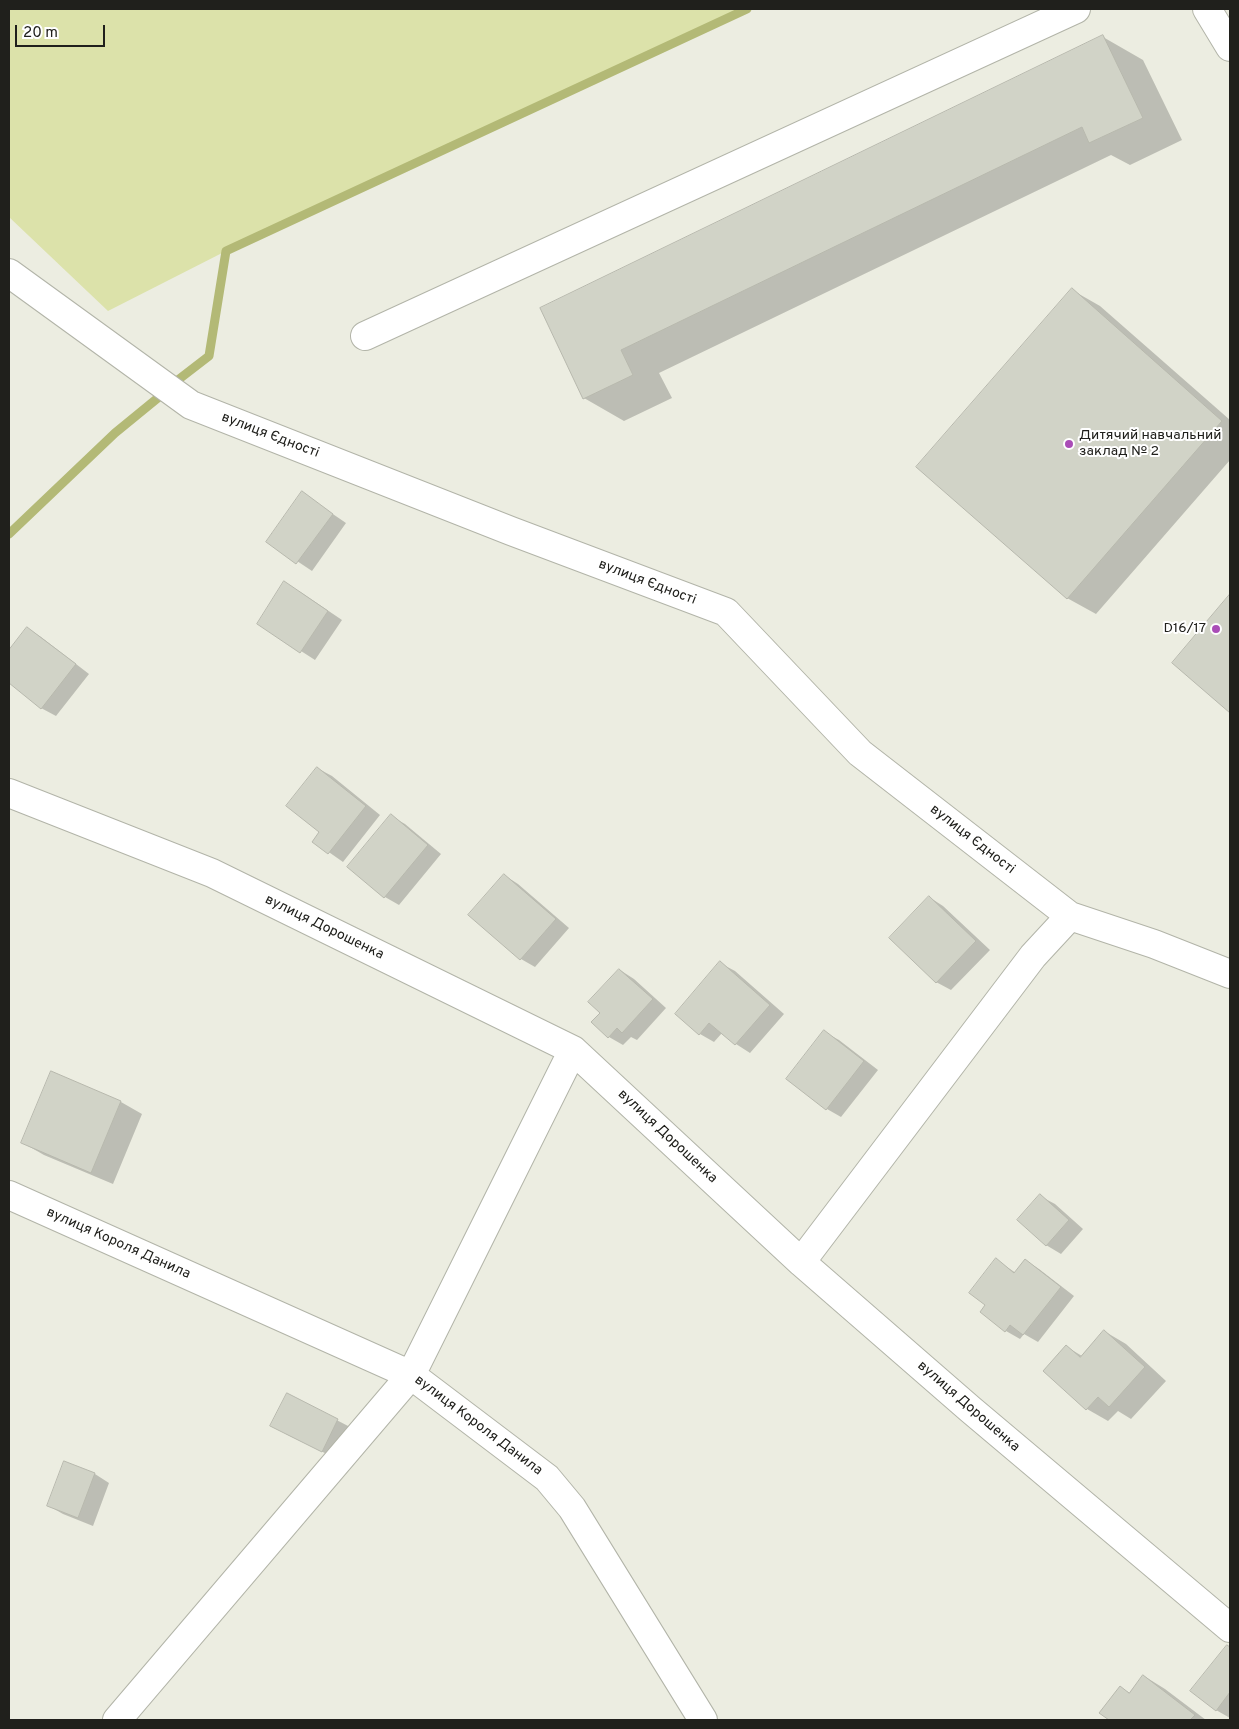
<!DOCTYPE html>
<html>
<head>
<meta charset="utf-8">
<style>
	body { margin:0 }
	#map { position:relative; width:1239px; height:1729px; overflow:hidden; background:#ecede1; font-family:Overpass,sans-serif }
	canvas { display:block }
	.frame { position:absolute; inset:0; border:10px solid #20201c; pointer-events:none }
	.scale { position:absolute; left:15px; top:25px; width:90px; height:22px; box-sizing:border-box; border:2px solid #20201c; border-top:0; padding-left:6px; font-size:15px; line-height:18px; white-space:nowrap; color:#20201c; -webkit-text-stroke:4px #fff; paint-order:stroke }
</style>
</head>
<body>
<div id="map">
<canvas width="1239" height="1729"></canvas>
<div class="frame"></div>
<div class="scale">20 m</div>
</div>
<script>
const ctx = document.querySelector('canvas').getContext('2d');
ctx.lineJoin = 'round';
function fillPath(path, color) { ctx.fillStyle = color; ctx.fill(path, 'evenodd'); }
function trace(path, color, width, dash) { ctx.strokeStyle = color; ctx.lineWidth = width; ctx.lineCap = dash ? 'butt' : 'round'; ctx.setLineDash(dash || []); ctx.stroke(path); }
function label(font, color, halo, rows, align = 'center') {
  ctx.font = font + ' Overpass,sans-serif'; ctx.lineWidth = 4; ctx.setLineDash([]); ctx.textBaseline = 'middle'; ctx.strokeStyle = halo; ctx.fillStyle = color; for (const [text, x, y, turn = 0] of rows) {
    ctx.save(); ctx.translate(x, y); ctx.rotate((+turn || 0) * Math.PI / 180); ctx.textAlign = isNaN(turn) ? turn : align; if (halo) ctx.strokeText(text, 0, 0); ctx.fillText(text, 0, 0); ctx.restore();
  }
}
fillPath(new Path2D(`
	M9 9H747L226 251 108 311 9 217Z`), '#dce2aa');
fillPath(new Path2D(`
	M1103 37 1143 60 1182 140 1130 165 1111 155 659 373 672 398 624 421 584 398 541 309Z
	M1072 290 1100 306 1230 420V460L1096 614 1067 598Z
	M302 493 346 523 312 571 267 541Z
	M299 591 342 620 315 660 301 651Z
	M1230 596V712L1173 663Z
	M27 628 41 637 89 674 56 716 41 708 9 682V652Z
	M317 768 332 776 380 815 343 862 313 841 320 832Z
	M391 816 405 824 441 854 399 905 385 897 349 867Z
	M504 875 518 884 569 928 535 967 521 959Z
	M929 897 943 906 990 950 951 990 936 982Z
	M720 963 735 971 784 1014 750 1053 736 1044 722 1033 714 1042 700 1034Z
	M620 970 634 979 666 1008 637 1040 631 1037 623 1045 609 1037Z
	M824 1032 839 1040 878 1070 841 1117 827 1109Z
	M52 1073 121 1102 142 1114 113 1184 44 1155 23 1143Z
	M1040 1196 1055 1204 1083 1229 1061 1254 1046 1245Z
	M996 1260 1016 1273 1025 1260 1039 1269 1074 1296 1038 1342 1024 1334 1020 1339 1006 1331 981 1312 987 1305Z
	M1104 1331 1126 1344 1166 1381 1131 1419 1118 1411 1108 1421 1087 1409 1067 1347 1082 1356Z
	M288 1395 352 1428 337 1459 286 1434Z
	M65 1463 95 1474 109 1483 93 1526 63 1514 49 1506Z
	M1227 1646 1230 1648V1718L1216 1710Z
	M1144 1676 1165 1689 1206 1720H1111L1101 1713 1121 1688 1130 1693Z`), '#0003');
trace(new Path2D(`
	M174 383 209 356 226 251 747 9
	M9 534 115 433 159 397`), '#b3b976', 9);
const building = new Path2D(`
	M1103 35 1143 118 1089 143 1082 127 621 350 633 375 583 399 540 308Z
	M1072 288 1222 421 1067 599 916 467Z
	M302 491 333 514 296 564 266 542Z
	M284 581 328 611 300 653 257 624Z
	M1230 594V713L1172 663Z
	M27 627 76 664 41 709 9 683V650Z
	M317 767 366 806 328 854 312 842 319 832 286 806Z
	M391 814 428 845 384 898 347 867Z
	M504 874 556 919 520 960 468 915Z
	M929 896 976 941 936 983 889 938Z
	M720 961 770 1005 735 1045 709 1023 699 1035 675 1014Z
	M619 969 653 999 622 1033 617 1028 608 1038 591 1022 600 1013 588 1002Z
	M824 1030 864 1061 826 1110 786 1079Z
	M51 1071 121 1101 91 1173 21 1143Z
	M1040 1194 1069 1220 1046 1246 1017 1220Z
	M996 1258 1014 1273 1025 1259 1061 1287 1023 1335 1010 1325 1005 1332 980 1312 985 1305 969 1293Z
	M1104 1330 1145 1367 1109 1407 1098 1397 1086 1410 1043 1371 1066 1345 1080 1357Z
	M287 1393 338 1419 322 1452 270 1426Z
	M64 1461 95 1473 78 1518 47 1506Z
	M1227 1645 1230 1647V1692L1216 1711 1190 1691Z
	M1143 1675 1195 1715 1190 1720H1109L1099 1713 1120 1686 1129 1693Z`);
fillPath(building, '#d1d3c7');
trace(building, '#b7b8ad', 1);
const minor = new Path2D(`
	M1207 9 1230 47
	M9 273 191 405 511 531 726 612 860 753 1070 916 1154 944 1230 974
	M365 336 1076 9
	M9 793 212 873 573 1050 801 1262 970 1409 1230 1628
	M9 1195 411 1375 547 1478 572 1508 703 1720
	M801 1262 1033 956 1070 916
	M117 1720 411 1375 573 1050`);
trace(minor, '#b2b4a8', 30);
trace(minor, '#fff', 28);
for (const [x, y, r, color] of [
	[1069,444,5,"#aa4db7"],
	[1216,629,5,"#aa4db7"]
]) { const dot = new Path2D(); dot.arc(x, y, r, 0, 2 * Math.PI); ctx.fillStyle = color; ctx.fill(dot); trace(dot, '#fff', 2); }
label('14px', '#20201c', '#fff', [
	["вулиця Єдності",270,436,21],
	["вулиця Єдності",647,583,21],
	["вулиця Єдності",972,840,38],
	["вулиця Дорошенка",324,928,26],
	["вулиця Дорошенка",667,1137,43],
	["вулиця Короля Данила",118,1244,24],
	["вулиця Дорошенка",968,1407,41],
	["вулиця Короля Данила",478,1426,37]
]);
label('14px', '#20201c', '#fff', [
	["Дитячий навчальний",1079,436],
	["заклад № 2",1079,452],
	["D16/17",1206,629,"right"]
], 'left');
</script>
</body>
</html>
